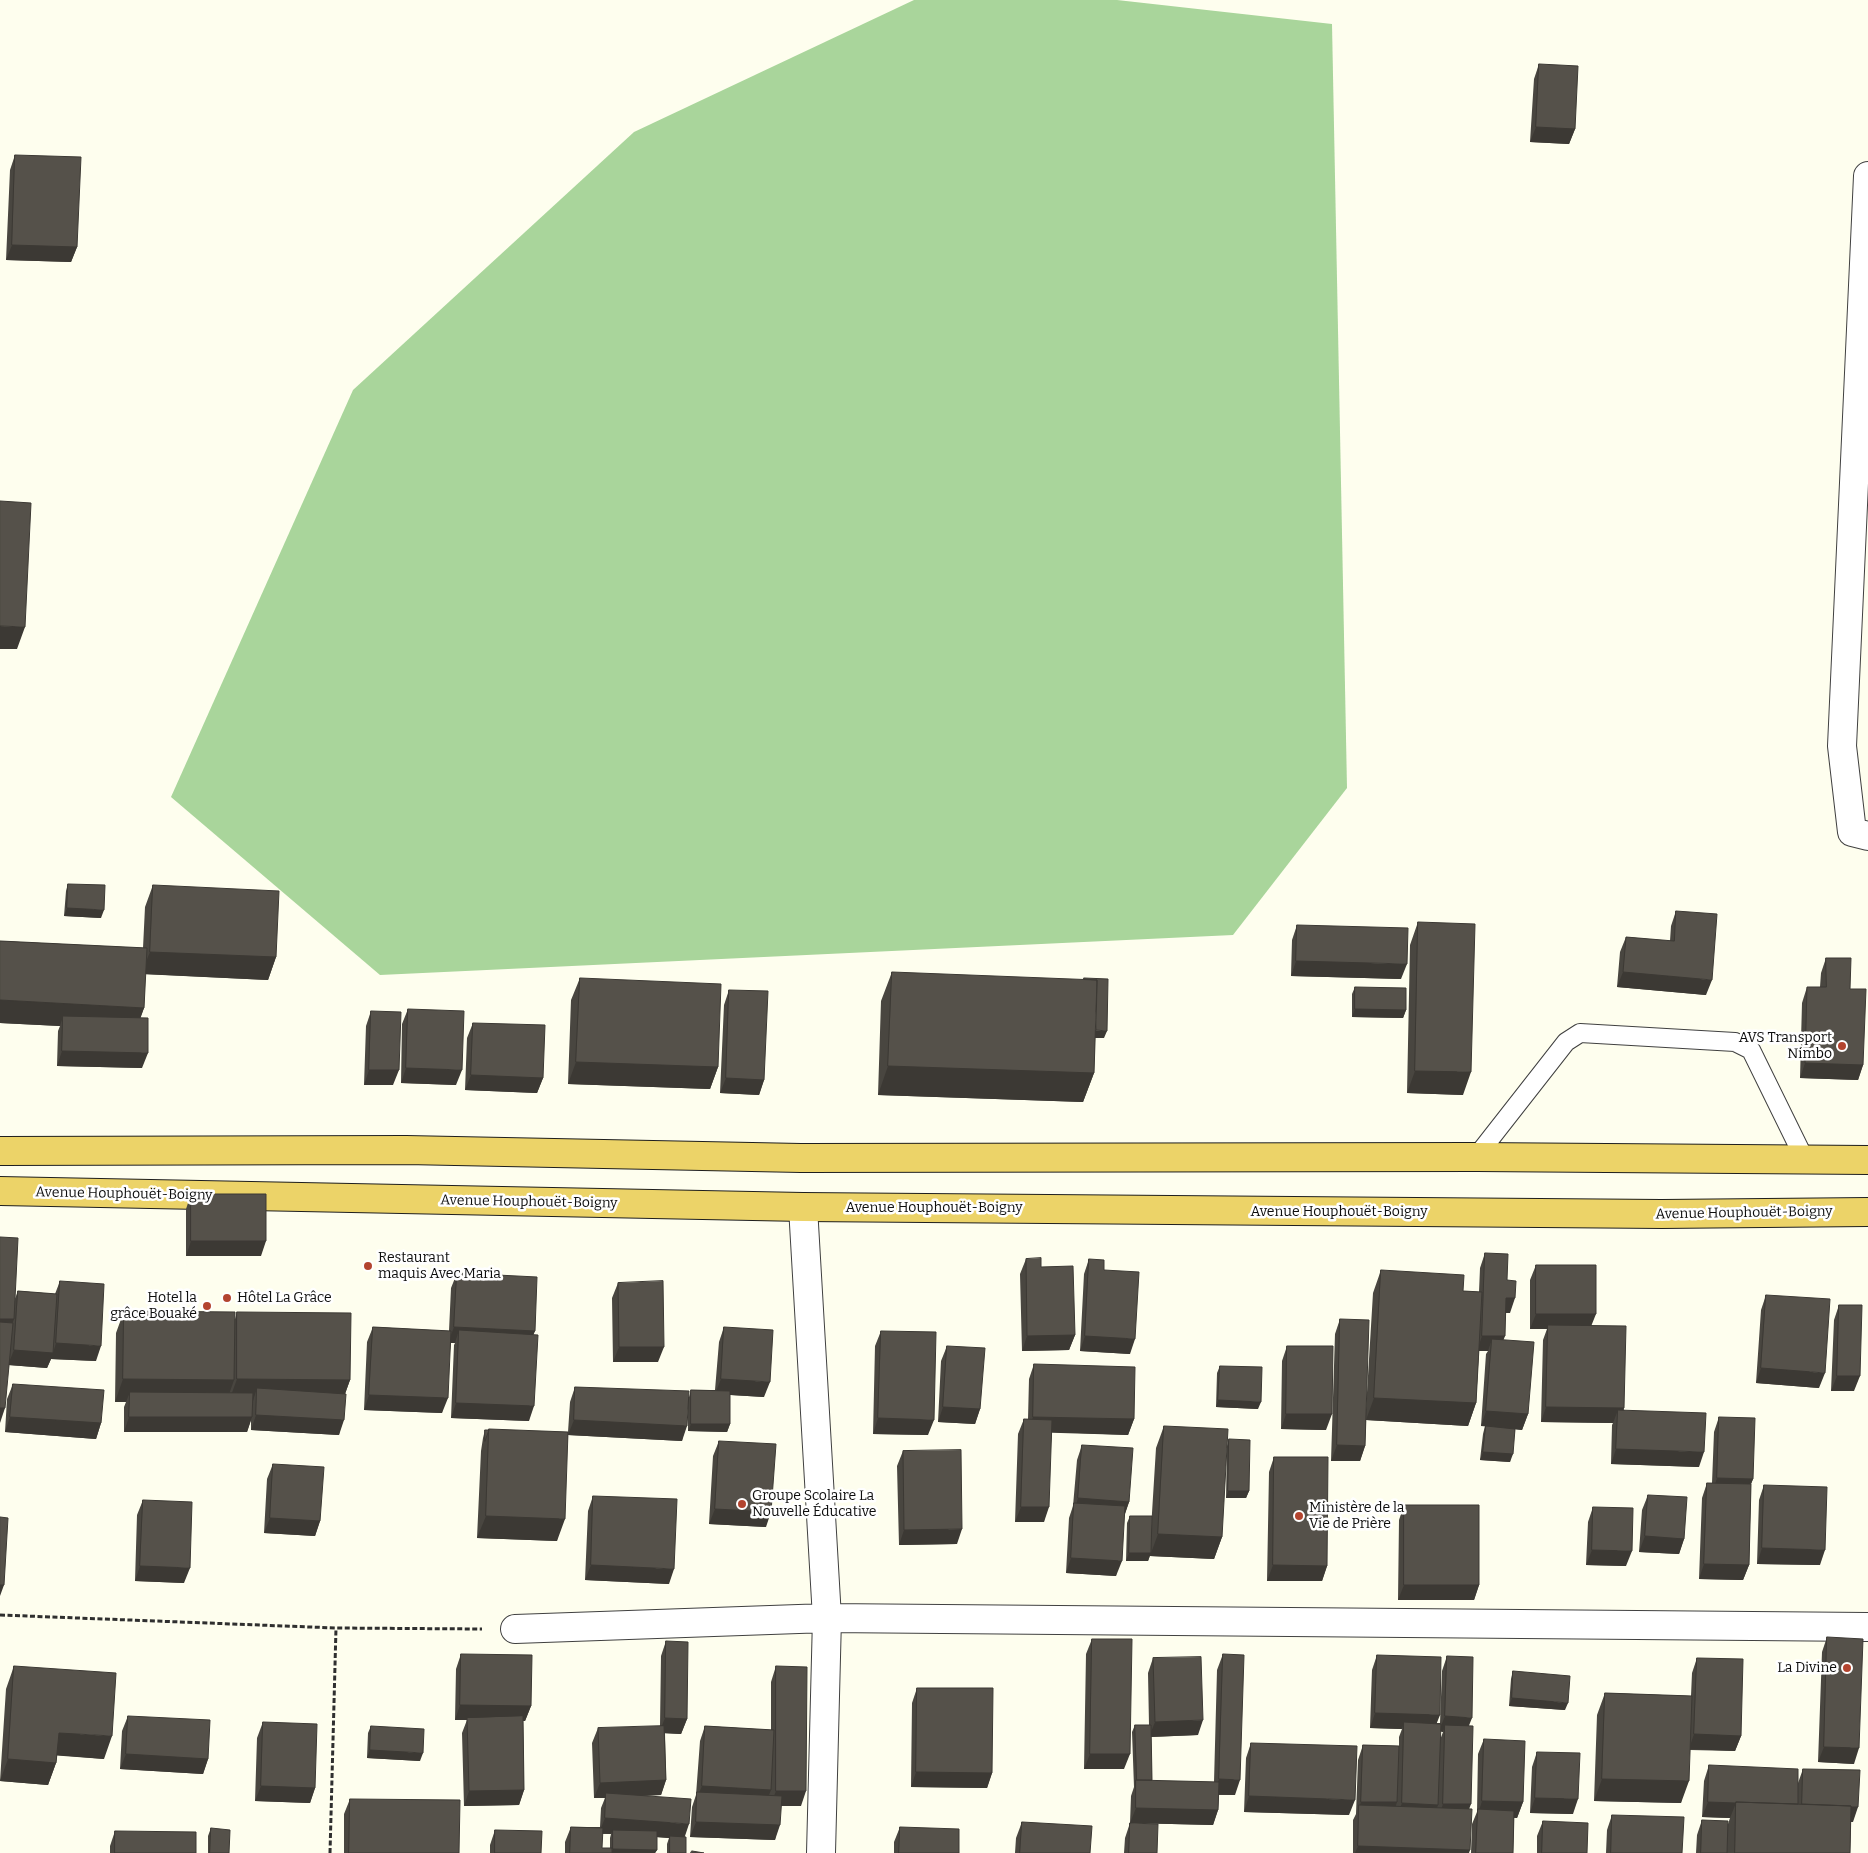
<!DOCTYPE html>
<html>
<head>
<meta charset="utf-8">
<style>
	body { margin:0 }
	canvas { display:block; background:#fefeee }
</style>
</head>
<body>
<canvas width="1868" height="1853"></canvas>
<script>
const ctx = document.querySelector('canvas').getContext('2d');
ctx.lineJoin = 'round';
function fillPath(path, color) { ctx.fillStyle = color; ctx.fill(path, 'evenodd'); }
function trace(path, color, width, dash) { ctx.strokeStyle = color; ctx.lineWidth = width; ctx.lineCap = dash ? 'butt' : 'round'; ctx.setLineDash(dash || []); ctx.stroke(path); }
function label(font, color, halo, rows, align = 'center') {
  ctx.font = font + ' Bitter,serif'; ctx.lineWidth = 5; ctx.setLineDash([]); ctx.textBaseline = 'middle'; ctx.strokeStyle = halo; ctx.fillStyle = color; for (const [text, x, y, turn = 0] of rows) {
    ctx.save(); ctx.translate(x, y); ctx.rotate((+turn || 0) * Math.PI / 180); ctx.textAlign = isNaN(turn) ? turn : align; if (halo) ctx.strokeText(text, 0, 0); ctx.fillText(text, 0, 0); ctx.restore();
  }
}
fillPath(new Path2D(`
	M914 0H1117L1332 24 1347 788 1233 935 380 975 171 797 353 390 634 132Z`), '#a9d59b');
const service = new Path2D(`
	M1476 1157 1566 1042 1580 1033 1735 1042 1751 1050 1805 1160`);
const minor = new Path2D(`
	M1868 176 1842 746 1852 832 1868 836
	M803 1207 827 1618 821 1853
	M515 1629 827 1618 1868 1627`);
const trunk = new Path2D(`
	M0 1151 406 1150 801 1158 1476 1157 1868 1160
	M0 1191 803 1207 1662 1214 1868 1212`);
trace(service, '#404040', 20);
trace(minor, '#404040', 30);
trace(trunk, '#1e1e1e', 30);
trace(new Path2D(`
	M0 1615 336 1628 482 1629
	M330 1853 336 1628`), '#2f2f2f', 3, [5, 2.5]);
trace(service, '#fff', 18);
trace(minor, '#fff', 28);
trace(trunk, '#ecd368', 28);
fillPath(new Path2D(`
	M1539 64 1575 129 1569 144 1530 142 1534 79Z
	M15 155 77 247 71 262 6 260 10 170Z
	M68 884 101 918 64 916 66 891Z
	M153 885 276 957 268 980 145 974 144 1008 140 1018 142 1068 57 1066 58 1031 60 1026 0 1023V941L143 948 145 907Z
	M1676 911 1706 995 1617 987 1620 952 1626 937 1670 941 1671 926Z
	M1418 922 1463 1095 1407 1093 1410 945Z
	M1297 925 1401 979 1291 976 1292 940Z
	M1826 958 1850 989 1863 1065 1858 1080 1800 1078 1802 1003 1807 987H1820L1821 973Z
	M892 972 1104 1038H1095L1094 1073 1083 1102 878 1095 881 1001Z
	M580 978 718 1067 710 1089 568 1084 571 1000Z
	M1355 987 1406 1010 1403 1018 1352 1017V994Z
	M729 990 764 1080 759 1095 720 1093 724 1005Z
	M408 1009 456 1085 401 1083 402 1024Z
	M371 1011 393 1085H364L366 1026Z
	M473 1023 543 1078 537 1093 465 1090 467 1038Z
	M191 1194 261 1256H186V1209Z
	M1485 1253 1507 1280 1510 1313H1506L1503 1340 1528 1414 1522 1430 1515 1429 1510 1462 1480 1460 1483 1434 1485 1426H1481L1486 1354 1488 1351H1479L1476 1403 1468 1426 1366 1420 1365 1446 1360 1461H1331L1335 1334 1340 1319 1366 1409 1373 1293 1381 1270 1463 1291 1479 1292 1480 1268Z
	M1026 1259 1041 1267 1075 1335 1069 1350 1022 1351 1020 1274Z
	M1089 1259 1104 1270 1130 1354 1080 1351 1084 1274Z
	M1536 1265 1592 1326 1624 1410 1699 1467 1611 1464 1612 1425 1613 1423 1541 1422 1543 1340 1547 1329H1530V1280Z
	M457 1273 535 1331 533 1334 529 1421 451 1418 454 1345 455 1343H451L442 1413 364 1410 367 1342 373 1327 449 1331 451 1288Z
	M60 1281 96 1361 51 1359 47 1368 9 1365 0 1423 14 1301 18 1291 55 1294Z
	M618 1283 658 1362H613L612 1298Z
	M1766 1295 1819 1388 1756 1383 1761 1310Z
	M1839 1305 1854 1391H1831L1834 1320Z
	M124 1311 235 1319 237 1312 350 1380 345 1394 339 1435 251 1430V1420L247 1432H124V1407L126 1402H115L116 1333Z
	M724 1327 764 1397 730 1395V1424L727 1432 688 1431V1402L682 1441 568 1435 557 1541 477 1538 481 1451 483 1438 485 1430 568 1432 570 1402 575 1387 689 1397 691 1390H715L719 1342Z
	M881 1331 928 1435 873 1434 875 1346Z
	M947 1346 980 1409 975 1424 938 1422 941 1361Z
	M1287 1346 1326 1430 1281 1429 1282 1361Z
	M1034 1364 1134 1419 1128 1435 1052 1432 1044 1522H1015L1018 1434 1024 1419H1028L1029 1379Z
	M1220 1366 1258 1409 1216 1407 1217 1373Z
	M13 1384 101 1423 96 1439 5 1432 7 1399Z
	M1719 1417 1753 1479 1751 1484 1749 1565 1743 1580 1699 1579 1702 1498 1707 1483H1712L1714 1432Z
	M1164 1426 1222 1537 1214 1559 1150 1556V1555L1148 1561H1126L1127 1523 1130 1516 1151 1529 1156 1448Z
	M1229 1439 1249 1491 1246 1498H1226L1227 1446Z
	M719 1441 766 1527 709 1524 713 1456Z
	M1082 1445 1129 1502 1124 1516 1116 1576 1066 1573 1069 1518 1073 1506 1077 1460Z
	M903 1451 957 1544 899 1545 897 1466Z
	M1274 1457 1327 1566 1322 1581H1267L1269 1472Z
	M273 1464 320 1521 315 1536 264 1533 267 1479Z
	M1764 1485 1820 1565 1757 1564 1759 1500Z
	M1648 1495 1684 1539 1679 1554 1639 1552 1642 1510Z
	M593 1496 669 1584 585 1580 588 1511Z
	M143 1500 184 1583 135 1581 137 1515Z
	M1404 1505 1479 1585 1474 1600H1398L1399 1520Z
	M1593 1507 1626 1566 1586 1565 1588 1522Z
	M1827 1637 1854 1764 1818 1762 1822 1652Z
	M1092 1639 1124 1769H1084L1086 1654Z
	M666 1641 687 1719 681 1734 665 1733 666 1780 661 1795 643 1796 685 1837 686 1853H667V1844L669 1838 657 1837V1850L655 1853H565V1842L571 1827H600L601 1808 605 1798H594L592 1743 598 1728 660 1726 661 1656ZM602 1834H611L610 1838V1848H602Z
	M461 1654 531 1706 525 1721H523L524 1790 519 1805 464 1806 462 1733 467 1720H455L456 1669Z
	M1223 1654 1235 1795H1219L1218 1810 1213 1825 1130 1823 1131 1796 1134 1787 1132 1732 1135 1725H1149L1148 1673 1153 1658 1198 1735 1151 1737 1152 1781 1214 1782 1217 1670Z
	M1377 1655 1437 1723H1440L1442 1671 1447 1656 1469 1726V1853H1353V1820L1356 1814 1358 1760 1363 1745 1399 1746V1737L1402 1729 1370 1728 1372 1670ZM1440 1731 1443 1732 1440 1740Z
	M1697 1658 1741 1736 1735 1751 1690 1750 1681 1803 1594 1801 1597 1715 1605 1693 1691 1696 1692 1673Z
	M14 1666 104 1759 57 1755 56 1763 48 1785 0 1781 6 1689Z
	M776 1666 801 1806H781L775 1840 690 1837 692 1807 696 1795 700 1741 705 1726 771 1730V1682Z
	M1513 1671 1565 1710 1509 1706 1511 1679Z
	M917 1688 992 1773 987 1788 911 1787 912 1703Z
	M128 1716 208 1759 203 1774 120 1769 122 1731Z
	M263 1722 315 1788 310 1803 255 1801 257 1738Z
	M371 1726 420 1761 367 1758 368 1733Z
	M1484 1739 1523 1802 1517 1818 1514 1817 1513 1853H1471L1472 1824 1477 1812 1478 1754Z
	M1251 1743 1349 1815 1244 1812 1246 1758Z
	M1537 1752 1573 1814 1530 1813 1532 1767Z
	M1709 1765 1798 1783 1803 1769 1853 1822H1851L1850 1853H1696L1697 1835 1702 1820 1728 1824 1730 1818 1702 1817 1704 1781Z
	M350 1799 459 1853H344V1814Z
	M1612 1815 1682 1853H1606L1607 1830Z
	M1543 1821 1587 1853H1537V1836Z
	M1022 1822 1090 1853H1015L1016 1838Z
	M1130 1823 1157 1853H1124L1125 1838Z
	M900 1827 959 1853H894V1842Z
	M211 1828 229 1853H208V1836Z
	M495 1830 541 1853H490V1845Z
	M115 1831 196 1853H110V1846Z`), '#494640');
fillPath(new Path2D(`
	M1536 127 1575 129 1569 144 1530 142Z
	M12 245 77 247 71 262 6 260Z
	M0 626 25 627 17 649H0Z
	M67 908 104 910 101 918 64 916Z
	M150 952 276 957 268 980 141 974Z
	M1296 961 1407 964 1401 979 1291 976Z
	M1623 972 1712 980 1706 995 1617 987Z
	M0 1000 144 1008 136 1031 63 1016 60 1026 0 1023Z
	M1355 1009 1406 1010 1403 1018 1352 1017Z
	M1094 1030 1107 1031 1104 1038H1092Z
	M62 1051 148 1053 142 1068 57 1066Z
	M576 1062 718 1067 710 1089 568 1084Z
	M1805 1063 1863 1065 1858 1080 1800 1078Z
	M888 1066 1094 1073 1083 1102 878 1095Z
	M406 1068 462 1070 456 1085 401 1083Z
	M369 1070H399L393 1085H364Z
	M1415 1071 1471 1072 1463 1095 1407 1093Z
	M471 1075 543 1078 537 1093 465 1090Z
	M726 1078 764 1080 759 1095 720 1093Z
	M191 1241H266L261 1256H186Z
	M1506 1298H1515L1510 1313H1501Z
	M1536 1314H1596L1590 1329 1548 1325 1547 1329H1530Z
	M0 1319H14L5 1342 0 1341Z
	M454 1327 535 1331 529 1346 459 1330 455 1343H448Z
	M1075 1335 1069 1350 1022 1351 1027 1336Z
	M1085 1336 1135 1339 1130 1354 1080 1351Z
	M1482 1336H1505L1499 1352 1492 1339 1488 1351H1477Z
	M56 1343 101 1346 96 1361 51 1359 47 1368 8 1365 14 1350 53 1353Z
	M619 1347H664L658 1362H613Z
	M1761 1368 1825 1373 1819 1388 1756 1383Z
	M1837 1376H1860L1854 1391H1831Z
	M123 1379 234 1380 226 1403 130 1392 126 1402H115Z
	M237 1379 350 1380 342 1402 257 1388 253 1401H229Z
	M721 1379 770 1382 764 1397 715 1394Z
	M369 1395 448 1398 442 1413 364 1410Z
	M1374 1398 1476 1403 1468 1426 1366 1420Z
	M1218 1400 1261 1402 1258 1409 1216 1407Z
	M456 1403 534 1406 529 1421 451 1418Z
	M943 1407 980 1409 975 1424 938 1422Z
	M1546 1407 1624 1408 1619 1423 1618 1410 1613 1423 1541 1422Z
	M0 1408H5L0 1423Z
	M1486 1411 1528 1414 1522 1430 1481 1426Z
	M1286 1414H1332L1326 1430 1281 1429Z
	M256 1415 344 1420 339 1435 251 1430Z
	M10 1417 101 1423 96 1439 5 1432Z
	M129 1417H252L247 1432H124Z
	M1033 1417 1134 1419 1128 1435 1027 1432Z
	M878 1418 934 1420 928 1435 873 1434Z
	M574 1420 687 1426 682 1441 568 1435Z
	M691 1424H730L727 1432 688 1431Z
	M1337 1445 1365 1446 1360 1461H1331Z
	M1616 1449 1704 1452 1699 1467 1611 1464Z
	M1483 1452 1513 1454 1510 1462 1480 1460Z
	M1717 1478 1753 1479 1747 1494 1712 1493Z
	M1228 1491H1249L1246 1498H1226Z
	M1078 1498 1129 1502 1124 1517 1074 1511Z
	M1021 1507H1049L1044 1522H1015Z
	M715 1509 771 1512 766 1527 709 1524Z
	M486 1516 565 1519 557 1541 477 1538Z
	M270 1518 320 1521 315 1536 264 1533Z
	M962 1529 957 1544 899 1545 904 1530Z
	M1158 1534 1222 1537 1214 1559 1150 1556Z
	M1645 1536 1684 1539 1679 1554 1639 1552Z
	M1762 1548 1825 1550 1820 1565 1757 1564Z
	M1592 1550 1632 1551 1626 1566 1586 1565Z
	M1129 1553H1151L1148 1561H1126Z
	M1071 1558 1122 1561 1116 1576 1066 1573Z
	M1704 1564 1749 1565 1743 1580 1699 1579Z
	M591 1565 674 1569 669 1584 585 1580Z
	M1273 1565 1327 1566 1322 1581H1267Z
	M140 1566 190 1568 184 1583 135 1581Z
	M0 1585H4L0 1596Z
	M1404 1585H1479L1474 1600H1398Z
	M1512 1698 1568 1703 1565 1710 1509 1706Z
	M460 1705 531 1706 525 1721 468 1720 467 1718V1720H455Z
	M1375 1713 1440 1715 1434 1730 1404 1722 1402 1729 1370 1728Z
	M1445 1716 1472 1718 1466 1733 1445 1725 1443 1732 1439 1731Z
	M665 1718 687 1719 681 1734 659 1733Z
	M1203 1720 1198 1735 1149 1737 1155 1722Z
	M59 1733 112 1736 104 1759 50 1755Z
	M1694 1734 1741 1736 1735 1751 1689 1749Z
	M1824 1747 1859 1748 1854 1764 1818 1762Z
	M370 1750 423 1753 420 1761 367 1758Z
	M126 1754 208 1759 203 1774 120 1769Z
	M1090 1754H1130L1124 1769H1084Z
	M8 1759 56 1763 48 1785 0 1781Z
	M916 1772 992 1773 987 1788 911 1787Z
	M1219 1779 1240 1780 1235 1795 1214 1794Z
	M1602 1779 1689 1781 1681 1803 1594 1801Z
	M666 1780 661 1795 606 1797V1793L605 1798H594L600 1783Z
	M261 1786 315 1788 310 1803 255 1801Z
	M702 1786 771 1790 765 1805 697 1798Z
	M524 1790 519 1805 464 1806 469 1791Z
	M776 1791H806L801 1806H770Z
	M1249 1796 1355 1800 1349 1815 1244 1812Z
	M1535 1798 1578 1799 1573 1814 1530 1813Z
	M1482 1801 1523 1802 1517 1818 1478 1817V1814Z
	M1361 1802H1397L1392 1818 1359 1808Z
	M1708 1802 1736 1803 1730 1818 1702 1817Z
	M1402 1803 1438 1805 1433 1820 1396 1818Z
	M1443 1804H1471L1465 1820 1438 1819Z
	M1802 1805 1858 1807 1853 1822 1797 1820Z
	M1136 1808 1218 1810 1213 1825 1130 1823Z
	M605 1818 689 1824 684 1839 670 1836 669 1838 613 1834V1830L611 1834 599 1833Z
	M696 1822 780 1825 775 1840 690 1837Z
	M1358 1846 1470 1850 1469 1853H1355Z
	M613 1849 657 1850 655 1853H611Z`), '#3c3934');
const building = new Path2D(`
	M1539 64 1578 66 1575 129 1536 127Z
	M15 155 81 157 77 247 12 245Z
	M0 501 31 503 25 627 0 626Z
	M68 884 105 885 104 910 67 908Z
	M153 885 279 891 276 957 150 952Z
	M1676 911 1717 914 1712 980 1623 972 1626 937 1674 941Z
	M1418 922 1475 924 1471 1072 1415 1071Z
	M1297 925 1408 928 1407 964 1296 961Z
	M0 941 147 948 144 1008 0 1000Z
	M1826 958H1851L1850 989H1866L1863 1065 1805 1063 1807 987H1826Z
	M892 972 1097 980 1094 1073 888 1066Z
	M580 978 721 984 718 1067 576 1062Z
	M1084 978 1108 979 1107 1031 1096 1030 1097 980 1084 979Z
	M1355 987 1406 988V1010L1355 1009Z
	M729 990 768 991 764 1080 726 1078Z
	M408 1009 464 1011 462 1070 406 1068Z
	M371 1011 401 1012 399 1070H369Z
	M63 1016 148 1018V1053L62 1051Z
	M473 1023 545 1025 543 1078 471 1075Z
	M191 1194H266V1241H191Z
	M0 1237 18 1238 14 1319H0Z
	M1485 1253 1508 1254 1507 1280 1516 1281 1515 1298H1506L1505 1336H1482Z
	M1041 1258V1267L1073 1266 1075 1335 1027 1336 1026 1259Z
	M1089 1259 1104 1260V1270L1139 1272 1135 1339 1085 1336Z
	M1536 1265H1596V1314H1536Z
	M1381 1270 1464 1275 1463 1291 1482 1292 1476 1403 1374 1398Z
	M457 1273 537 1277 535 1331 454 1327Z
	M60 1281 104 1284 101 1346 56 1343Z
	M663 1281 664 1347H619L618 1283Z
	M18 1291 57 1294 53 1353 14 1350Z
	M1766 1295 1830 1299 1825 1373 1761 1368Z
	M1839 1305H1862L1860 1376H1837Z
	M124 1311 235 1312 234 1380 123 1379Z
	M237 1312 351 1313 350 1380 237 1379Z
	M1340 1319 1369 1320 1365 1446 1337 1445Z
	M0 1322 13 1323 5 1408H0Z
	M1548 1325 1626 1326 1624 1408 1546 1407Z
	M373 1327 451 1331 448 1398 369 1395Z
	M724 1327 773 1330 770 1382 721 1379Z
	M459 1330 538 1335 534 1406 456 1403Z
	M881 1331 936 1332 934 1420 878 1418Z
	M1492 1339 1534 1342 1528 1414 1486 1411Z
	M947 1346 985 1348 980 1409 943 1407Z
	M1287 1346H1333L1332 1414H1286Z
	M1034 1364 1135 1367 1134 1419 1033 1417Z
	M1220 1366 1262 1367 1261 1402 1218 1400Z
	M13 1384 104 1390 101 1423 10 1417Z
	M575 1387 689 1391 687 1426 574 1420Z
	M257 1388 346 1394 344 1420 256 1415Z
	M691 1390 730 1391V1424H691Z
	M130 1392 253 1393 252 1417H129Z
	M1618 1410 1706 1413 1704 1452 1616 1449Z
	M1719 1417 1755 1418 1753 1479 1717 1478Z
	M1024 1419 1052 1420 1049 1507H1021Z
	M1164 1426 1228 1429 1222 1537 1158 1534Z
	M1486 1426 1515 1429 1513 1454 1483 1452Z
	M489 1429 568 1432 565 1519 486 1516Z
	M485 1430H489L485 1441Z
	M1229 1439 1250 1440 1249 1491H1228Z
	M719 1441 776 1444 771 1512 715 1509Z
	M1082 1445 1133 1448 1129 1502 1078 1498Z
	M961 1450 962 1529 904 1530 903 1451Z
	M1274 1457H1328L1327 1566 1273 1565Z
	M273 1464 324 1467 320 1521 270 1518Z
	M1707 1483 1751 1484 1749 1565 1704 1564Z
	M1764 1485 1827 1487 1825 1550 1762 1548Z
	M1648 1495 1687 1497 1684 1539 1645 1536Z
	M593 1496 677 1499 674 1569 591 1565Z
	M143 1500 192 1502 190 1568 140 1566Z
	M1074 1503 1125 1506 1122 1561 1071 1558Z
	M1404 1505H1479V1585H1404Z
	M1593 1507 1633 1508 1632 1551 1592 1550Z
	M1130 1516H1152L1151 1553H1129Z
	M0 1517 8 1518 4 1585H0Z
	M1827 1637 1863 1639 1859 1748 1824 1747Z
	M1092 1639H1132L1130 1754H1090Z
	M666 1641 688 1642 687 1719 665 1718Z
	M461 1654 532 1655 531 1706 460 1705Z
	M1223 1654 1244 1655 1240 1780 1219 1779Z
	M1377 1655 1441 1657 1440 1715 1375 1713Z
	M1447 1656 1473 1657 1472 1718 1445 1716Z
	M1201 1657 1203 1720 1155 1722 1153 1658Z
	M1697 1658 1743 1659 1741 1736 1694 1734Z
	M14 1666 116 1673 112 1736 59 1733 56 1763 8 1759Z
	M776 1666 807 1667 806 1791H776Z
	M1513 1671 1570 1676 1568 1703 1512 1698Z
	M917 1688H993L992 1773 916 1772Z
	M1605 1693 1692 1696 1689 1781 1602 1779Z
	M128 1716 210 1720 208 1759 126 1754Z
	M523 1716 524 1790 469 1791 467 1718Z
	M263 1722 317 1724 315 1788 261 1786Z
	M1404 1722 1441 1724 1438 1805 1402 1803Z
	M1135 1725H1151L1152 1780H1137Z
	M1445 1725 1473 1726 1471 1804H1443Z
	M371 1726 424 1729 423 1753 370 1750Z
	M664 1726 666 1780 600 1783 598 1728Z
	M705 1726 774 1730 771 1790 702 1786Z
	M1484 1739 1525 1741 1523 1802 1482 1801Z
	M1251 1743 1357 1746 1355 1800 1249 1796Z
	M1363 1745 1399 1746 1397 1802H1361Z
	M1537 1752 1580 1753 1578 1799 1535 1798Z
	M1709 1765 1798 1769V1804L1736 1802V1803L1708 1802Z
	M1803 1769 1860 1770 1858 1807H1851V1806L1802 1804Z
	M1136 1780 1219 1782 1218 1810 1136 1808Z
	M697 1792 782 1796 780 1825 696 1822Z
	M606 1793 691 1799 689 1824 605 1818Z
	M350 1799 460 1800 459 1853H349Z
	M1736 1802 1851 1806 1850 1853H1735Z
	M1359 1805 1472 1809 1470 1850 1358 1846Z
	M1478 1809 1514 1811 1513 1853H1476Z
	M1612 1815 1684 1817 1682 1853H1611Z
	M1702 1820 1728 1821 1727 1853H1701Z
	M1543 1821 1588 1823 1587 1853H1542Z
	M1022 1822 1092 1826 1090 1853H1020Z
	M1130 1823 1158 1824 1157 1853H1129Z
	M571 1827 603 1828 602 1848H612V1853H570Z
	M900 1827 959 1829V1853H899Z
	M211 1828 230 1830 229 1853H210Z
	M495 1830 542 1831 541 1853H495Z
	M613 1830 657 1831V1850L613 1849Z
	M115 1831 196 1832V1853H115Z
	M670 1836 686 1837V1853H670Z
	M692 1851 704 1853H691Z`);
fillPath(building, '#55514a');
trace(building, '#3c3934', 1);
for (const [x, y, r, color] of [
	[1842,1046,5,"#b3442f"],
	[368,1266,5,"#b3442f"],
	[227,1298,5,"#b3442f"],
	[207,1306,5,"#b3442f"],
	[742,1504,5,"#b3442f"],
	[1299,1516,5,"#b3442f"],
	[1847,1668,5,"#b3442f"]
]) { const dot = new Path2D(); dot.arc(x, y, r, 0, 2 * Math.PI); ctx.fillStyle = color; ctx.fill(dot); trace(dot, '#fff', 2); }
label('14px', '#0d0d0d', '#fff', [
	["AVS Transport",1832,1038,"right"],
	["Nimbo",1832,1054,"right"],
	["Restaurant",378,1258],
	["maquis Avec Maria",378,1274],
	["Hotel la",197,1298,"right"],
	["grâce Bouaké",197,1314,"right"],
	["Hôtel La Grâce",237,1298],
	["Groupe Scolaire La",752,1496],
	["Nouvelle Éducative",752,1512],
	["Ministère de la",1309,1508],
	["Vie de Prière",1309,1524],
	["La Divine",1837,1668,"right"]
], 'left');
label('14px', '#0d0d0d', '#fff', [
	["Avenue Houphouët-Boigny",124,1194,1],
	["Avenue Houphouët-Boigny",529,1202,1],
	["Avenue Houphouët-Boigny",934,1208],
	["Avenue Houphouët-Boigny",1339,1212],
	["Avenue Houphouët-Boigny",1744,1213,-1]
]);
</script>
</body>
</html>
